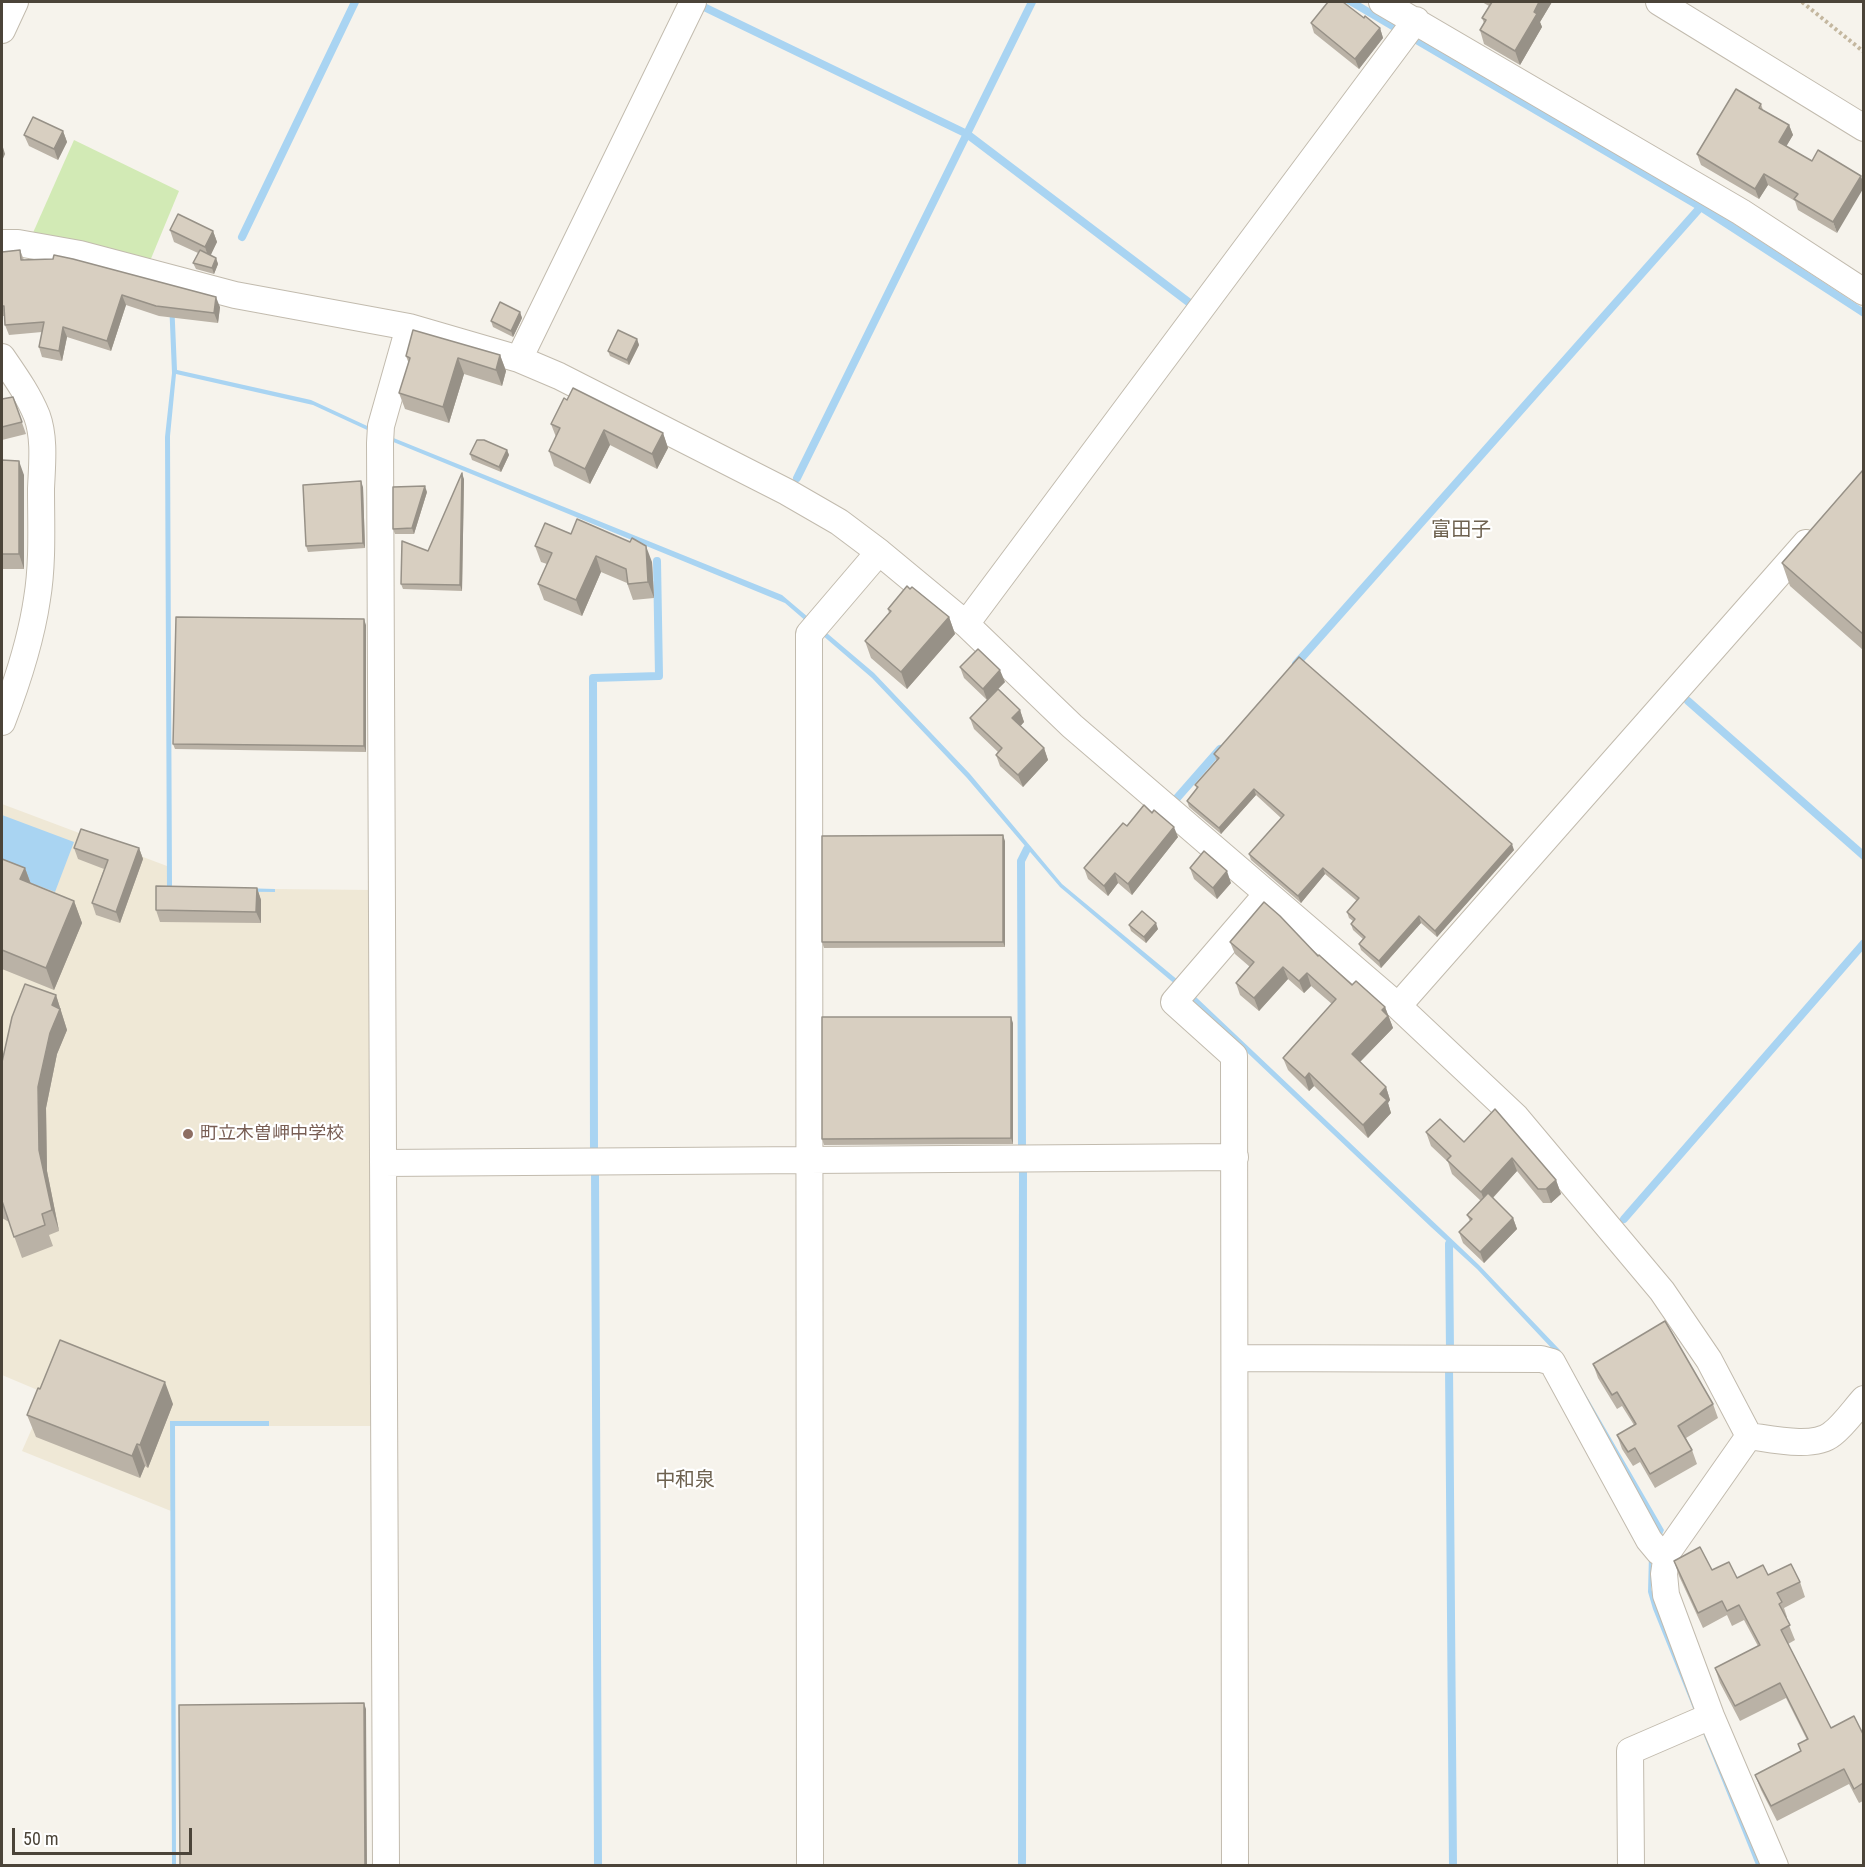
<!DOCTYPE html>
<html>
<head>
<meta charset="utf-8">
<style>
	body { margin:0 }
	#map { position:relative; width:1865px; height:1867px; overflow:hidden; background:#f6f3ec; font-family:"Roboto Condensed",sans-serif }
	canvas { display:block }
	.frame { position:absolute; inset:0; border:3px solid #4b4439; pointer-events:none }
	.scale { position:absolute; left:12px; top:1828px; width:180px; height:27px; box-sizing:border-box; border:3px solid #4b4439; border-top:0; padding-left:8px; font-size:18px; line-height:21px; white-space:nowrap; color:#4b4439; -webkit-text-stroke:4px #fff; paint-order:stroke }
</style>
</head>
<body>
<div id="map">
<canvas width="1865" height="1867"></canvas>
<div class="frame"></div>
<div class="scale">50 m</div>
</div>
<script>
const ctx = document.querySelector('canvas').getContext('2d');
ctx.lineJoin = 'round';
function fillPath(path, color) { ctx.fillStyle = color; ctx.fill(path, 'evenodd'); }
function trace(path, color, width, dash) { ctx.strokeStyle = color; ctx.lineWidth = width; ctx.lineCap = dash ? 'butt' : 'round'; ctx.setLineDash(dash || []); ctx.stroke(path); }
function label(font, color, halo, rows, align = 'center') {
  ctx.font = font + ' "Roboto Condensed","Noto Sans JP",sans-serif'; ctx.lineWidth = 4.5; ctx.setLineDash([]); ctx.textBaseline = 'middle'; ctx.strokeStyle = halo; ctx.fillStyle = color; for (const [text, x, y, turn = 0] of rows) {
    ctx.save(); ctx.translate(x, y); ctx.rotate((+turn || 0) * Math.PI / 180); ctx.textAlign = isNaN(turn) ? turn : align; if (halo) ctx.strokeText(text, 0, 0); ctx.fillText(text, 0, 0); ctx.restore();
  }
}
fillPath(new Path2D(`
	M2 804 167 866V891L275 892V889L374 890 375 1426H269L268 1421H171V1511L22 1451 47 1394 2 1375Z`), '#efe8d6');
fillPath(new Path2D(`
	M74 140 179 191 150 261 32 235Z`), '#d2eab5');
fillPath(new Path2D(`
	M1344 2H1359L1701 202 1863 308V317L1698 210Z
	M169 300H174L177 370 311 400 391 437 782 595 874 673 970 774 1062 884 1179 981 1479 1265 1560 1350 1664 1530 1653 1556 1651 1567V1589L1697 1710 1761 1865H1756L1653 1609 1648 1592 1649 1555 1557 1354 1477 1269 1431 1227 1176 985 1060 887 967 778 872 678 785 603 391 441 313 405 176 374 170 436 172 886 275 889V892L167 891 165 437 172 373Z
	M2 815 74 842 55 892 2 872Z
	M170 1421H269V1426H175L176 1866 172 1865Z`), '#a9d4f2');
trace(new Path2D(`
	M706 8 967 134 1191 304
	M242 237 355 2
	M797 478 1032 2
	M1296 664 1698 210
	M1688 701 1864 856
	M1177 798 1220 749
	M1022 1151 1021 861 1027 849
	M594 1153 593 678 659 676 657 561
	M595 1169 598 1866
	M1624 1219 1864 943
	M1449 1244 1450 1352
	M1449 1365 1453 1866
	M1022 1866 1023 1167`), '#a9d4f2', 8);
const minor = new Path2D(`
	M1382 2 1741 212 1864 292
	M1659 2 1864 128
	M2 30 15 2
	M2 243H18L80 254 235 295 409 327 519 359 559 376 787 492 839 522 879 552 966 624 1072 726 1398 1006 1516 1117 1662 1291 1709 1360 1749 1436
	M2 357C15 376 28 394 37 416 45 438 42 465 41 489 41 525 43 563 37 599 31 640 17 683 2 722
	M519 359 693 2
	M966 624 1416 20
	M1398 1006 1806 543
	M383 1163 1235 1157
	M1235 1358 1541 1359 1552 1362 1649 1540 1659 1552 1667 1553
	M1749 1436 1667 1553 1664 1574 1666 1595 1711 1716 1775 1866
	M1749 1436C1771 1439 1814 1449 1832 1434 1844 1425 1854 1410 1864 1399
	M386 1866 380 443 381 426 409 327
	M810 1866 809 634 879 552
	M1235 1866 1234 1056 1174 1002 1267 894
	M1631 1866 1630 1751 1711 1716`);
trace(minor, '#c2bbae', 28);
trace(new Path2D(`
	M1802 2 1864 52`), '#c4b79f', 4, [3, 3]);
trace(minor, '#fff', 26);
fillPath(new Path2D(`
	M1482 2H1552L1540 22 1542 27 1520 65 1484 44 1480 30 1484 23 1482 18 1489 6Z
	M1364 18 1380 28 1383 38 1359 69 1314 33 1311 23Z
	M1761 104 1763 110 1789 125 1793 135 1786 146 1812 161 1837 233 1798 210 1795 201 1768 185 1759 199 1701 165 1697 154Z
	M63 131 67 142 58 160 29 146 24 135Z
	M170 230 213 231 217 242 210 255 216 258 218 264 214 274 196 269 193 263 198 253 174 242Z
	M20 250 24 260 220 307 218 323 159 316 126 305 111 351 67 337 62 361 42 357 39 347 42 332 9 335 5 325V316H2V252Z
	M520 312 522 318 513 337 493 327 491 321Z
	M637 339 639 345 629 365 610 356 608 351Z
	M500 355 506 371 502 386 464 374 449 423 405 409 399 393 409 364 406 356Z
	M13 397 26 434 2 440V399Z
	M551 424 663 433 668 448 657 469 610 445 590 484 554 466 549 451 556 437Z
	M507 450 509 455 501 472 472 460 470 454Z
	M2 460 24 475V569H2Z
	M1863 470V650L1790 586 1782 563Z
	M464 479 462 591 403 589 401 584 428 551Z
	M363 487 365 548 308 552 306 546Z
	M427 492 414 534H395L393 529Z
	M571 534 652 562 654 598 633 600 627 583 601 572 582 616 544 600 538 584 547 564 541 562 535 546Z
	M910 589 949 617 955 634 907 689 871 658 865 641 889 613 888 609Z
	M366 625V752L175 749 173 744Z
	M960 667 1005 682 998 689 1020 710 1024 722 1020 726 1044 748 1048 760 1023 787 1000 766 996 755 998 752 974 729 970 718 987 700 964 678Z
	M1214 754 1514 850 1437 937 1421 923 1381 968 1361 950 1359 944 1363 939 1353 930 1351 924 1353 921 1349 918 1347 912 1357 901 1325 874 1301 903 1251 860 1249 854 1281 818 1256 795 1221 834 1189 807 1187 801 1197 789 1195 785 1217 761Z
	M1127 826 1178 837 1132 895 1118 883 1108 896 1088 879 1084 868Z
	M1005 841V947L824 948 822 942Z
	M74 848H139L143 859 120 923 96 915 92 903 104 869 78 859Z
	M2 859 25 868 31 884 74 901 82 923 54 990 2 969Z
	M1190 868 1231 883 1217 899 1194 879Z
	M257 888 261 900V923L160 922 156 910Z
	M1129 925 1158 929 1146 943 1131 931Z
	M1230 942 1318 956 1352 985 1385 1007 1393 1028 1360 1062 1386 1087 1390 1100 1388 1103 1391 1113 1368 1138 1314 1086 1309 1091 1288 1070 1283 1058 1332 1004 1311 986 1304 993 1288 979 1259 1011 1240 995 1236 983 1250 967 1235 954Z
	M56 995 67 1030 57 1054 46 1108 47 1171 59 1231 49 1235 53 1246 22 1258 9 1222 2 1218V1062Z
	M1013 1023V1144L824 1145 822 1139Z
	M1495 1109 1556 1180 1561 1194 1551 1203H1543L1517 1171 1493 1198 1513 1218 1517 1229 1484 1263 1463 1243 1459 1232 1470 1221 1467 1215 1481 1201 1452 1174 1448 1162 1431 1146 1426 1132 1464 1142Z
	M1593 1364 1713 1404 1718 1418 1686 1438 1692 1450 1697 1464 1655 1488 1640 1462 1633 1466 1622 1449 1617 1435 1634 1425 1622 1406 1617 1409 1598 1378Z
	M40 1389 173 1404 148 1468 145 1466 140 1478 36 1437 27 1415Z
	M1674 1561 1737 1578 1768 1575 1800 1582 1805 1597 1784 1608 1787 1617 1786 1618 1795 1640 1788 1644 1831 1728 1863 1734V1801L1859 1803 1849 1784 1777 1821 1761 1790 1755 1775 1801 1752 1798 1744 1807 1740 1786 1698 1740 1721 1720 1683 1715 1668 1758 1646 1744 1620 1732 1626 1727 1615 1703 1628 1679 1576Z`), '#bab2a6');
fillPath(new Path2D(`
	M1539 2H1552L1540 22 1542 27 1520 65 1515 51 1534 12Z
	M1380 28 1383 38 1359 69 1355 59Z
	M1789 125 1793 135 1783 152 1779 142Z
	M63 131 67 142 58 160 54 149Z
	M2 144 5 154 2 161Z
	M1764 174 1768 185 1759 199 1755 189Z
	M1861 176 1863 182V189L1837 233 1833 222Z
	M213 231 217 242 209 259 205 247Z
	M216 258 218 264 214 274 212 268Z
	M122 295 126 305 111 351 107 341Z
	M216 297 220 307 218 323 214 313Z
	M520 312 522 318 513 337 511 331Z
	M63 327 67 337 62 361 59 351Z
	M637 339 639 345 629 365 627 360Z
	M500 355 506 371 502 386 496 370Z
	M458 358 464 374 449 423 443 407Z
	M604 430 610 445 590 484 585 469Z
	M663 433 668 448 657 469 652 454Z
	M507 450 509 455 501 472 499 467Z
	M19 461 24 475V569L19 554Z
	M462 473 464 479 462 591 460 585Z
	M361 481 363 487 365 548 363 543Z
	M425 486 427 492 414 534 412 528Z
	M646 546 652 562 654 598 648 582Z
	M596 556 601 572 582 616 576 600Z
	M949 617 955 634 907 689 901 672Z
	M364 619 366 625V752L364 746Z
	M1000 670 1005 682 987 700 983 689Z
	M1020 710 1024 722 1017 730 1012 718Z
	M1044 748 1048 760 1023 787 1018 775Z
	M1254 789 1256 795 1221 834 1219 828Z
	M1174 827 1178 837 1132 895 1128 884Z
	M1003 835 1005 841V947L1003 942Z
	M1512 844 1514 850 1437 937 1435 931Z
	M139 848 143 859 120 923 116 912Z
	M25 868 33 890 20 879Z
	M1323 868 1325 874 1301 903 1298 896Z
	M1227 871 1231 883 1217 899 1213 888Z
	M1115 873 1118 883 1108 896 1104 886Z
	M257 888 261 900V923L256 912Z
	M74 901 82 923 54 990 46 968Z
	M1419 916 1421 923 1381 968 1379 961Z
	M1156 923 1158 929 1146 943 1144 937Z
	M1283 967 1288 979 1259 1011 1254 998Z
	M1307 973 1311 986 1304 993 1299 981Z
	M56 995 67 1030 57 1054 46 1108 47 1171 59 1231 52 1210 39 1150 38 1087 52 1005Z
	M1385 1007 1393 1028 1356 1066 1352 1054Z
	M1011 1017 1013 1023V1144L1011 1138Z
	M1309 1073 1314 1086 1309 1091 1305 1078Z
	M1386 1087 1390 1100 1388 1103 1391 1113 1368 1138 1363 1125 1380 1094Z
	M1512 1158 1517 1171 1486 1205 1481 1192Z
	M1556 1180 1561 1194 1551 1203 1546 1189Z
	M1513 1218 1517 1229 1484 1263 1480 1252Z
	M165 1382 173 1404 148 1468 140 1445Z
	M137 1444 145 1466 140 1478 132 1456Z
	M364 1703 366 1709 367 1866H365Z`), '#979187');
const building = new Path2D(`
	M1328 2H1343L1364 18 1365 16 1380 28 1355 59 1311 23Z
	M1492 2H1539L1534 12 1537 14 1515 51 1480 30 1486 20 1482 18Z
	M1736 89 1761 104 1759 108 1789 125 1779 142 1812 161 1818 150 1861 176 1833 222 1794 199 1798 194 1764 174 1755 189 1697 154Z
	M33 117 63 131 54 149 24 135Z
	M178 214 213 231 205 247 170 230Z
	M20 250 21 260 53 259 54 255 73 259 216 297 214 313 156 306 122 295 107 341 63 327 59 351 39 347 44 322 5 325 4 306H2V252Z
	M200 250 216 258 212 268 193 263Z
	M500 302 520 312 511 331 491 321Z
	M413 330 500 355 496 370 458 358 443 407 399 393 410 358 406 356Z
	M618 330 637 339 627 360 608 351Z
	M573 388 663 433 652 454 604 430 585 469 549 451 560 428 551 424 564 398 567 400Z
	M13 397 22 422 2 427V399Z
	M477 440H484L507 450 499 467 470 454Z
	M2 460 19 461V554H2Z
	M1863 470V634L1782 563Z
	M462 473 460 585 401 584 402 541 428 551Z
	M361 481 363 543 306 546 303 485Z
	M425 486 412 528 393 529V487Z
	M577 519 630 542 632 538 646 546 648 582 628 584 626 569 596 556 576 600 538 584 552 553 535 546 545 523 571 534Z
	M907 586 910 589 912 587 949 617 901 672 865 641 891 611 888 609Z
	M176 617 364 619V746L173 744Z
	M978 649 1000 670 983 689 960 667Z
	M1299 657 1512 844 1435 931 1419 916 1379 961 1359 944 1365 937 1351 924 1355 919 1347 912 1359 898 1323 868 1298 896 1249 854 1284 815 1254 789 1219 828 1187 801 1198 787 1195 785 1219 758 1214 754Z
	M998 689 1020 710 1012 718 1044 748 1018 775 996 755 1002 748 970 718Z
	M1144 805 1152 813 1154 810 1174 827 1128 884 1115 873 1104 886 1084 868 1123 823 1127 826Z
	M81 829 139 848 116 912 92 903 108 860 74 848Z
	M1003 835V942H822V836Z
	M1204 851 1227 871 1213 888 1190 868Z
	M2 859 25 868 20 879 74 901 46 968 2 950Z
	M156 886 257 888 256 912 156 910Z
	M1264 902 1280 916 1318 956 1319 955 1352 985 1356 981 1385 1007 1382 1010 1388 1016 1352 1054 1386 1087 1380 1094 1387 1100 1363 1125 1309 1073 1305 1078 1283 1058 1336 999 1307 973 1299 981 1283 967 1254 998 1236 983 1254 962 1230 942Z
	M1142 911 1156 923 1144 937 1129 925Z
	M25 984 56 995 52 1005 60 1009 50 1033 38 1087 39 1150 52 1210 42 1214 45 1225 14 1237 2 1201V1062L12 1017Z
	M822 1017H1011V1138L822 1139Z
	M1495 1109 1556 1180 1546 1189H1538L1512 1158 1481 1192 1447 1160 1451 1156 1426 1132 1440 1119 1464 1142Z
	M1488 1193 1513 1218 1480 1252 1459 1232 1472 1219 1467 1215Z
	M1665 1321 1713 1404 1678 1426 1692 1450 1650 1474 1635 1448 1628 1452 1617 1435 1636 1424 1617 1392 1612 1395 1593 1364Z
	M60 1340 165 1382 140 1445 137 1444 132 1456 27 1415 38 1388 40 1389Z
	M1700 1547 1712 1570 1729 1562 1737 1578 1763 1565 1768 1575 1791 1564 1800 1582 1777 1593 1782 1602 1779 1604 1790 1625 1781 1630 1831 1728 1854 1716 1863 1734V1783L1854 1789 1844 1769 1771 1806 1755 1775 1801 1751 1798 1744 1808 1739 1780 1683 1735 1706 1715 1668 1760 1645 1739 1605 1727 1611 1722 1601 1698 1613 1674 1561Z
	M364 1703 365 1866H180L179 1705Z`);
fillPath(building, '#d8cfc1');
trace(building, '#979187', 1.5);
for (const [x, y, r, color] of [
	[188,1134,6,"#8d6e63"]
]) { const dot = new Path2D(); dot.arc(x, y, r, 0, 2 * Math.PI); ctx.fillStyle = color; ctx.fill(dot); trace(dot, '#fff', 2); }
label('18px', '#785e54', '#fff', [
	["町立木曽岬中学校",200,1134]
], 'left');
label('20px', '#6e6250', '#fff', [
	["富田子",1461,531],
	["中和泉",685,1481]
]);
</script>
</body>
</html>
